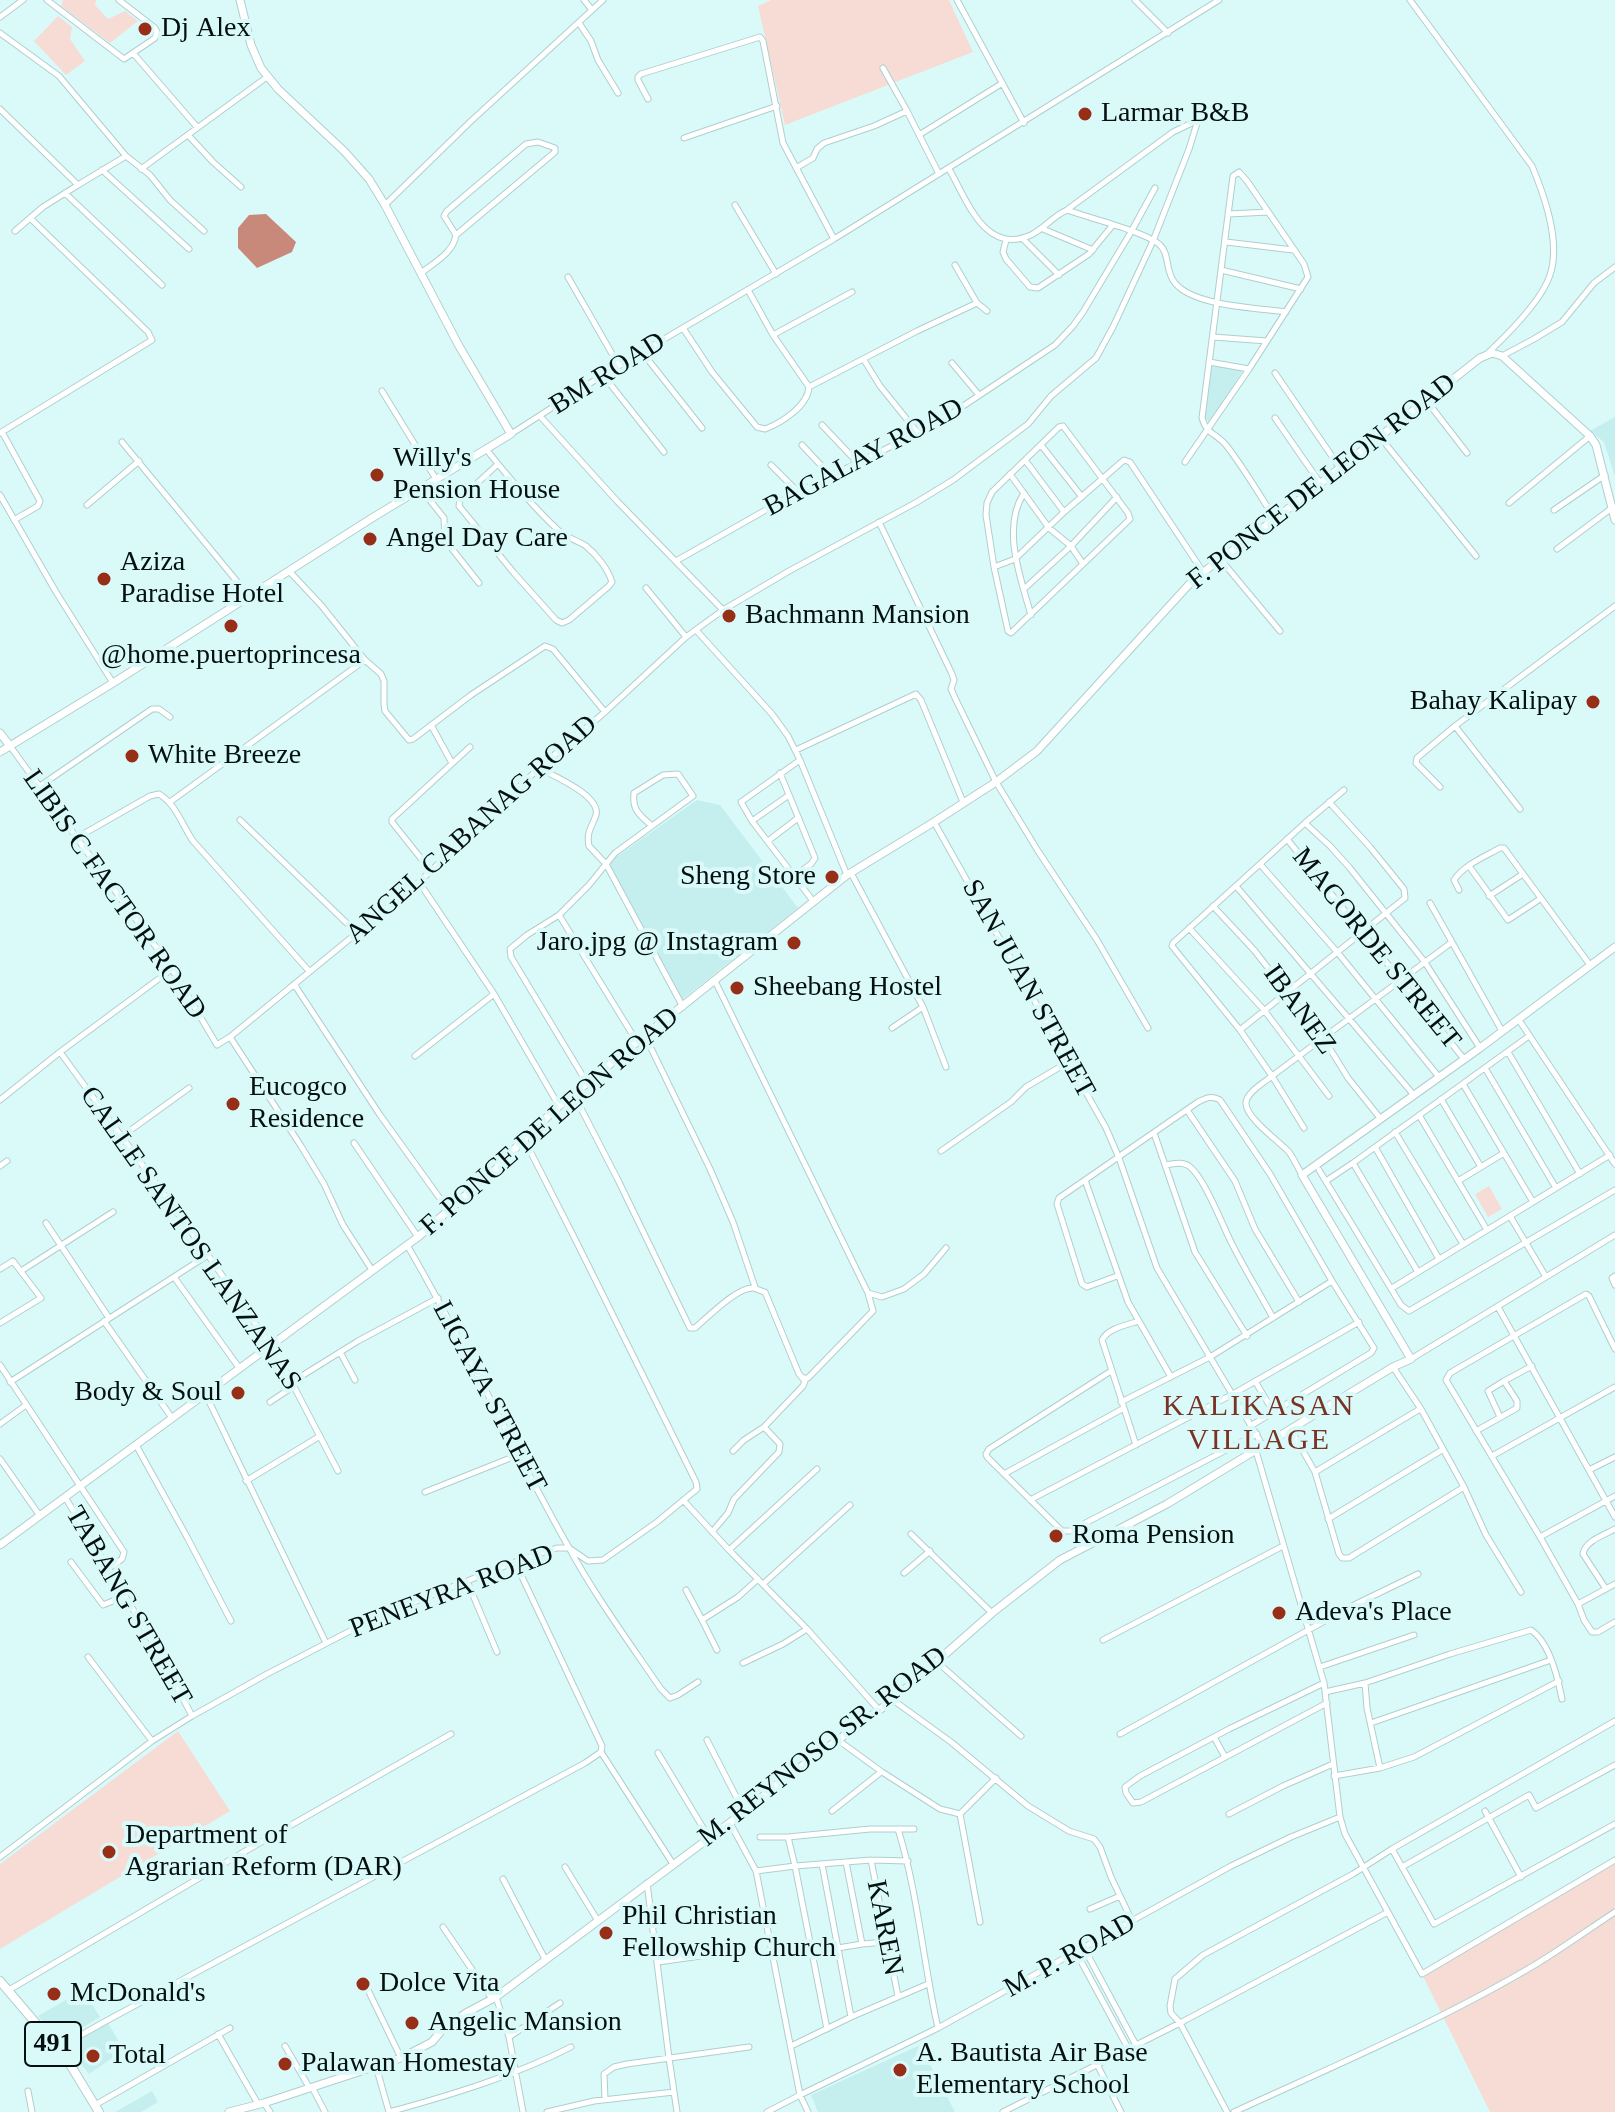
<!DOCTYPE html>
<html>
<head>
<meta charset="utf-8">
<style>
	body { margin:0 }
	canvas { display:block; background:#dafafa }
</style>
</head>
<body>
<canvas width="1615" height="2112"></canvas>
<script>
const ctx = document.querySelector('canvas').getContext('2d');
ctx.lineJoin = 'round';
function fillPath(path, color) { ctx.fillStyle = color; ctx.fill(path, 'evenodd'); }
function trace(path, color, width, dash) { ctx.strokeStyle = color; ctx.lineWidth = width; ctx.lineCap = dash ? 'butt' : 'round'; ctx.setLineDash(dash || []); ctx.stroke(path); }
function label(font, color, halo, rows, align = 'center') {
  ctx.font = font + ' "Times New Roman",serif'; ctx.lineWidth = 8; ctx.setLineDash([]); ctx.textBaseline = 'middle'; ctx.strokeStyle = halo; ctx.fillStyle = color; for (const [text, x, y, turn = 0] of rows) {
    ctx.save(); ctx.translate(x, y); ctx.rotate((+turn || 0) * Math.PI / 180); ctx.textAlign = isNaN(turn) ? turn : align; if (halo) ctx.strokeText(text, 0, 0); ctx.fillText(text, 0, 0); ctx.restore();
  }
}
fillPath(new Path2D(`
	M1212 364 1243 370 1211 422 1206 420 1204 416Z
	M1615 417V477L1604 442 1590 431Z
	M697 800 720 805 798 908 680 1001 606 864Z
	M83 1990 100 2017 60 2041 38 2016Z
	M108 2023 124 2050 89 2074 67 2046Z
	M920 2045 955 2112H818L811 2095Z
	M152 2091 158 2102 141 2112H115Z`), '#c5efef');
fillPath(new Path2D(`
	M63 0H96L95 5 108 19 125 11 138 21 110 43 61 6Z
	M771 0H949L973 52 785 125 758 6Z
	M58 16 72 27 70 39 85 61 66 75 34 41Z
	M1489 1186 1502 1209 1488 1217 1475 1194Z
	M178 1731 230 1811 0 1949V1864Z
	M1615 1864V2112H1490L1422 1974Z`), '#f7dcd5');
fillPath(new Path2D(`
	M266 214 296 242 292 252 257 268 238 248V228L249 215Z`), '#c9897a');
const street = new Path2D(`
	M47 0 124 59 155 38 157 32 155 28 119 0
	M584 0 592 10
	M957 0 1024 123
	M1135 0 1168 33
	M1410 0 1532 166C1545 197 1561 242 1550 275 1542 300 1507 335 1488 353
	M0 17 23 0
	M579 23 591 41 598 60 618 93
	M0 33 59 76 126 156 150 175 170 200 204 231
	M133 53 197 127
	M883 68 907 111 939 174
	M648 99 638 80V77L641 74 760 37 763 41 783 143 834 239
	M0 109 78 185 126 156
	M188 135 213 162 241 187
	M919 135 1001 84
	M684 138 777 106
	M796 168 813 158 817 149 824 143 874 126 907 111
	M141 169 267 77
	M949 169C967 200 985 256 1031 235 1045 228 1053 216 1067 210 1090 218 1142 231 1159 244 1170 253 1165 272 1175 283 1193 306 1258 308 1286 312
	M102 170 189 249
	M65 193 162 285
	M385 205 470 122 603 0
	M735 205 776 274
	M1068 209 1173 132 1198 120
	M1229 214 1268 212
	M1043 229 1093 250
	M15 231 43 207 78 185
	M1022 238 1059 275
	M1006 240 1003 252 1006 259 1030 287 1038 288 1089 254 1112 226
	M1226 242 1293 250
	M1221 270 1301 289
	M421 273C435 262 453 253 456 235L444 216 447 211 526 144 538 142 555 148V152L456 235
	M568 277 619 366
	M748 290 773 335 809 387
	M977 303 987 311
	M683 328 712 372 757 427 765 429C781 423 808 406 809 387L917 331 977 303 955 265
	M773 335 852 292
	M1213 337 1267 341
	M642 352 702 428
	M1502 356 1534 339 1562 322 1594 283 1615 267
	M864 360 880 386 918 433
	M1209 362 1249 369
	M952 363 979 395
	M1275 373 1340 468
	M603 375 664 452
	M382 391 436 479
	M1426 400 1467 453
	M540 416 617 501 723 610
	M1275 418 1320 483
	M822 425 858 463
	M1063 426 1128 513 1130 519 1011 633 1008 631 994 567 986 515 987 503 992 492 1059 427Z
	M2 432 40 501 38 506 14 520
	M0 433 152 340 148 332 30 218
	M511 434 603 375 834 239 1219 0
	M1380 437 1476 556
	M122 442 249 596
	M802 445 831 476
	M1041 445 1082 497
	M486 449C509 478 532 506 558 530 566 538 577 540 586 546 597 555 608 569 612 582L609 586 569 620 562 623 556 620 514 573 459 506 460 499 498 464
	M1025 460 1064 512
	M1185 462 1249 369 1308 277 1304 264 1247 181 1239 172 1233 176 1202 418C1206 434 1216 433 1226 445 1244 468 1259 494 1275 519
	M771 465 798 492
	M1010 474 1049 528 1071 546 1083 564
	M421 489 444 518 445 540 479 583
	M1024 493C1001 528 1021 579 1031 615
	M0 495 56 592 113 683
	M1509 503 1590 436
	M87 505 139 461
	M1554 510 1605 475
	M879 522 952 674 954 680 951 689 956 700 996 782 1038 851 1097 940 1148 1028
	M1557 549 1612 508
	M1221 560 1280 631
	M676 561 785 499 936 424 1055 345 1073 326 1083 312 1131 232 1155 188
	M994 567 1015 559 1064 512 1124 460 1130 462 1203 572
	M289 571 321 605 365 660 381 674 384 681V704L385 711 409 740 413 739 471 695 545 646 553 649 605 712
	M646 588 686 637
	M1024 589 1071 546 1117 497
	M696 630 772 714 788 736 800 760 847 875
	M431 725 452 763
	M1455 726 1520 809
	M10 746 172 969 217 1045 230 1037 419 882 539 768 605 712 686 637 723 610 789 571 917 502 953 480 1028 424 1051 396 1096 358 1113 327 1153 241 1189 149 1198 120V105
	M796 750 916 694 921 700 963 802
	M800 760 741 802 752 821 813 901
	M539 768C554 776 601 796 596 815 592 827 586 832 589 846L606 864 683 1007
	M780 773 815 858 811 864 794 876
	M40 786 152 709H159L170 717
	M1440 787 1416 763 1417 758 1455 726 1615 606
	M170 802 365 660
	M240 820 358 934
	M752 821 789 795
	M934 822 1106 1128 1119 1158 1157 1268 1263 1446
	M1305 823 1330 846 1349 867 1424 961 1480 1048
	M78 837 150 796 159 794C176 804 182 825 193 841L309 971
	M1287 839 1464 1059
	M768 841 798 818
	M1260 864 1338 953 1439 1077
	M1469 866 1508 920 1540 899
	M431 871 392 822V819L470 747
	M851 873 923 1007 946 1067
	M419 882 494 994 559 1106
	M1236 886 1413 1094
	M1459 890 1454 880C1464 865 1484 857 1500 848H1504L1590 965
	M1489 896 1523 874
	M1430 903 1502 1031
	M1213 906 1254 950 1324 1039 1348 1078 1380 1118
	M559 915 637 1042
	M1189 928 1264 1010 1329 1096
	M715 981 868 1293 882 1297 904 1289 924 1274 946 1248
	M294 984 380 1115 449 1211
	M1521 1023 1615 1164
	M892 1028 923 1007
	M1240 1030 1405 898 1404 889 1370 847 1329 802
	M645 1036 710 1169 733 1222 755 1287
	M230 1037 301 1146 324 1184 343 1225 372 1270
	M60 1052 208 1255 279 1358 338 1471
	M1508 1052 1580 1174
	M415 1056 494 994
	M1485 1068 1556 1188
	M587 1083 511 957 510 949 527 935 559 915 589 885 615 853 693 796 678 774 663 775 634 793C632 811 640 815 652 826
	M1463 1084 1533 1202
	M574 1095 617 1178 690 1328H695C707 1318 737 1287 753 1288 755 1288 763 1292 765 1292L799 1374 805 1381 803 1386 764 1427 744 1440 733 1451
	M1441 1099 1481 1167
	M0 1100 60 1052 172 969
	M1187 1110 1235 1181 1255 1229 1299 1302
	M1419 1115 1487 1230
	M1304 1128 1272 1076 1240 1030 1172 946 1173 943 1305 823 1344 790
	M1395 1132 1463 1244
	M1154 1133 1195 1252 1247 1336
	M121 1137 189 1088
	M354 1143 418 1237
	M1375 1147 1439 1259
	M941 1151 1011 1102 1026 1087 1070 1061
	M1353 1163 1418 1272
	M1165 1165C1173 1164 1182 1161 1189 1166 1204 1177 1222 1224 1231 1242 1244 1268 1259 1292 1273 1318
	M0 1166 7 1161
	M1319 1170 1401 1305 1409 1311 1615 1190
	M1302 1175C1298 1168 1294 1159 1289 1152 1280 1142 1247 1119 1246 1104 1245 1093 1265 1082 1272 1076L1452 942
	M1085 1180 1128 1302 1171 1377
	M1326 1181 1353 1163 1529 1036
	M1458 1181 1504 1153
	M1510 1216 1546 1277
	M46 1223 109 1318
	M407 1245C465 1344 512 1447 568 1546 595 1596 629 1642 661 1689L670 1698 678 1695 698 1682
	M0 1269 13 1261 41 1298 0 1323
	M21 1271 113 1212
	M1117 1276 1087 1287 1082 1284 1057 1204 1059 1198 1198 1102C1206 1098 1212 1095 1220 1100L1270 1174 1332 1281 1374 1348 1371 1353 1252 1425
	M1615 1276 1612 1278 1615 1285
	M174 1277 240 1369
	M1392 1288 1610 1155
	M1498 1307 1615 1517
	M104 1321 172 1418
	M1615 1349 1589 1296 1586 1294 1450 1373 1446 1380 1540 1537 1578 1604 1584 1620 1592 1632H1598L1615 1622
	M340 1352 355 1380
	M1411 1359 1615 1235
	M0 1365 124 1552 122 1559 109 1568
	M1393 1367 1421 1409 1464 1487 1486 1535 1521 1592
	M1111 1371 989 1449 986 1454 987 1457 1062 1531H1070L1257 1434
	M804 1378H808L873 1311 868 1293
	M1255 1381 1274 1413
	M10 1382 208 1255
	M205 1393 326 1643
	M270 1402 294 1386 292 1382 358 1341 438 1298
	M1121 1402 1210 1357 1332 1281
	M1500 1417 1488 1391 1504 1381
	M0 1424 26 1405
	M1291 1430 1315 1472 1339 1554 1342 1558H1349L1464 1487
	M1476 1431 1517 1408V1401L1504 1381 1532 1366
	M136 1445 187 1537 231 1621
	M1136 1445 1102 1340C1108 1328 1127 1325 1139 1321
	M1256 1451 1324 1683 1340 1817 1345 1834 1422 1974 1615 1860
	M1492 1456 1615 1387
	M0 1459 40 1516
	M1589 1470 1615 1457
	M1315 1472 1420 1409
	M1004 1474 1124 1408
	M246 1481 320 1436
	M425 1492 518 1455
	M65 1497 160 1654 192 1716
	M1030 1500 1233 1394 1359 1322
	M684 1501 729 1550 807 1629 879 1710
	M1328 1519 1442 1450
	M712 1532 728 1513 734 1499 779 1452 780 1444 764 1427
	M911 1534 992 1613
	M1540 1537 1615 1496
	M729 1550 817 1469
	M71 1562 103 1605 125 1596
	M904 1573 930 1551
	M467 1581 497 1652
	M763 1584 850 1505
	M1606 1589 1583 1554C1585 1541 1604 1535 1615 1529
	M686 1590 702 1620 738 1597 758 1579
	M1578 1604 1615 1584
	M702 1620 717 1650
	M1103 1640 1283 1546
	M88 1657 152 1741
	M936 1661 1021 1736
	M743 1663 783 1644 807 1629
	M1320 1667 1414 1635
	M1324 1683 1229 1729 1140 1776 1125 1787 1126 1793 1133 1803 1141 1802 1327 1703
	M1365 1683 1367 1708 1380 1768
	M1325 1692 1365 1683 1450 1654 1531 1630C1549 1642 1558 1678 1562 1699
	M893 1700 951 1742 1028 1806 1069 1831 1094 1839 1100 1847 1111 1877 1132 1921
	M1371 1723 1551 1660
	M1120 1734 1350 1607 1418 1574
	M1214 1737 1225 1757
	M707 1740 744 1812
	M838 1740 882 1772 940 1809 960 1814 980 1922
	M601 1752 673 1864
	M658 1753 708 1836
	M1334 1776 1380 1768 1414 1757 1559 1681
	M832 1811 881 1772
	M1485 1811 1521 1877
	M960 1814 996 1778
	M1229 1814 1283 1786 1333 1764
	M730 1823 756 1871 800 2095 938 2028 1231 1866 1291 1837 1340 1817
	M898 1829C918 1893 923 1962 938 2028
	M760 1837H788
	M1392 1849 1434 1924 1615 1824
	M0 1857 152 1741 192 1716 267 1674 352 1630 399 1608 515 1562 557 1548H569L588 1561 603 1560 657 1522 697 1489 696 1482 576 1241 524 1139
	M871 1860 898 1996
	M846 1862 862 1944 886 1942
	M822 1864 851 2017
	M565 1867 598 1921
	M1402 1867 1529 1795 1536 1808 1615 1765
	M756 1871 795 1866 788 1837 870 1829H914
	M503 1879 545 1959
	M647 1883 669 2058 677 2112
	M1090 1909 1120 1896
	M443 1927 492 1999
	M838 1948 862 1944
	M1084 1948 1136 2045
	M1076 1952 1128 2048
	M658 1962 722 1953
	M367 1988 401 2058
	M9 1990 228 1861 451 1734
	M496 1997 509 2037 523 2112
	M827 2029 795 1866 871 1860 908 1861
	M218 2034 258 2104
	M509 2037 560 2003
	M285 2046 309 2087
	M791 2046 851 2017 928 1984
	M58 2048 106 2021 585 1763 601 1752 602 1746 515 1562
	M1097 2064 1121 2112
	M376 2066 389 2112
	M312 2087 325 2112
	M28 2091 32 2112
	M605 2099 604 2074 614 2067 627 2064 749 2047
	M264 2103 270 2112
	M95 2105 230 2028
	M389 2112C451 2095 514 2076 571 2047
	M547 2112 594 2101 674 2092
	M767 2112 800 2095 808 2112
	M1003 2112 1180 2023 1388 1912
	M1227 2112 1180 2023 1171 2013 1170 2006 1175 1979 1203 1955 1353 1874 1392 1849 1615 1721
	M1234 2112C1336 2065 1441 2021 1538 1963 1564 1947 1589 1929 1615 1912`);
const secondary = new Path2D(`
	M0 733 10 746
	M0 752 113 683 372 518 511 434 459 346 385 205 369 179 345 152 278 89 261 68 251 45 240 0
	M0 1545 418 1237 496 1169 524 1139 559 1106 637 1042 847 875 934 822 996 782 1037 751 1194 579 1275 519 1480 358 1492 353 1502 356 1590 436 1596 445 1615 520
	M229 2112 264 2103 401 2058 432 2042 442 2030 466 2013 496 1997 744 1812 780 1782 893 1700 992 1613 1060 1560 1167 1504 1393 1367 1411 1359 1302 1175 1480 1048 1615 947`);
const primary = new Path2D(`
	M0 1981 68 2061 99 2112`);
trace(street, '#afcfce', 7);
trace(secondary, '#afcfce', 9);
trace(primary, '#afcfce', 10);
trace(street, '#fff', 5);
trace(secondary, '#fff', 7);
trace(primary, '#fff', 8);
for (const [x, y, r, color] of [
	[145,29,8,"#972f18"],
	[1085,114,8,"#972f18"],
	[377,475,8,"#972f18"],
	[370,539,8,"#972f18"],
	[104,579,8,"#972f18"],
	[729,616,8,"#972f18"],
	[231,626,8,"#972f18"],
	[1593,702,8,"#972f18"],
	[132,756,8,"#972f18"],
	[832,877,8,"#972f18"],
	[794,943,8,"#972f18"],
	[737,988,8,"#972f18"],
	[233,1104,8,"#972f18"],
	[238,1393,8,"#972f18"],
	[1056,1536,8,"#972f18"],
	[1279,1613,8,"#972f18"],
	[109,1852,8,"#972f18"],
	[606,1933,8,"#972f18"],
	[363,1984,8,"#972f18"],
	[54,1994,8,"#972f18"],
	[412,2023,8,"#972f18"],
	[93,2056,8,"#972f18"],
	[285,2064,8,"#972f18"],
	[900,2070,8,"#972f18"]
]) { const dot = new Path2D(); dot.arc(x, y, r, 0, 2 * Math.PI); ctx.fillStyle = color; ctx.fill(dot); trace(dot, '#dafafa', 3); }
for (const [x, y, w] of [
	[53,2044,56]
]) { const box = new Path2D(); box.roundRect(x - w / 2, y - 22, w, 44, 6); ctx.fillStyle = '#dafafa'; ctx.fill(box); trace(box, '#051010', 2); }
label('bold 26px', '#051010', null, [
	["491",53,2044]
]);
label('28px', '#051010', '#dafafa', [
	["Dj Alex",161,29],
	["Larmar B&B",1101,114],
	["Willy's",393,459],
	["Pension House",393,491],
	["Angel Day Care",386,539],
	["Aziza",120,563],
	["Paradise Hotel",120,595],
	["Bachmann Mansion",745,616],
	["@home.puertoprincesa",231,656,"center"],
	["Bahay Kalipay",1577,702,"right"],
	["White Breeze",148,756],
	["Sheng Store",816,877,"right"],
	["Jaro.jpg @ Instagram",778,943,"right"],
	["Sheebang Hostel",753,988],
	["Eucogco",249,1088],
	["Residence",249,1120],
	["Body & Soul",222,1393,"right"],
	["Roma Pension",1072,1536],
	["Adeva's Place",1295,1613],
	["Department of",125,1836],
	["Agrarian Reform (DAR)",125,1868],
	["Phil Christian",622,1917],
	["Fellowship Church",622,1949],
	["Dolce Vita",379,1984],
	["McDonald's",70,1994],
	["Angelic Mansion",428,2023],
	["A. Bautista Air Base",916,2054],
	["Elementary School",916,2086],
	["Total",109,2056],
	["Palawan Homestay",301,2064]
], 'left');
label('28px', '#051010', '#dafafa', [
	["BM ROAD",608,374,-32],
	["BAGALAY ROAD",864,458,-28],
	["F. PONCE DE LEON ROAD",1322,482,-38],
	["ANGEL CABANAG ROAD",472,830,-42],
	["LIBIS C FACTOR ROAD",114,895,55],
	["MACORDE STREET",1376,949,51],
	["SAN JUAN STREET",1028,989,61],
	["IBANEZ",1299,1010,54],
	["F. PONCE DE LEON ROAD",550,1122,-41],
	["CALLE SANTOS LANZANAS",190,1239,55],
	["LIGAYA STREET",489,1397,62],
	["PENEYRA ROAD",452,1592,-21],
	["TABANG STREET",128,1606,60],
	["M. REYNOSO SR. ROAD",823,1747,-38],
	["KAREN",884,1928,79],
	["M. P. ROAD",1070,1956,-29]
]);
ctx.letterSpacing = '2px';
label('30px', '#783324', '#dafafa', [
	["KALIKASAN",1259,1407],
	["VILLAGE",1259,1441]
]);
ctx.letterSpacing = '0px';
</script>
</body>
</html>
